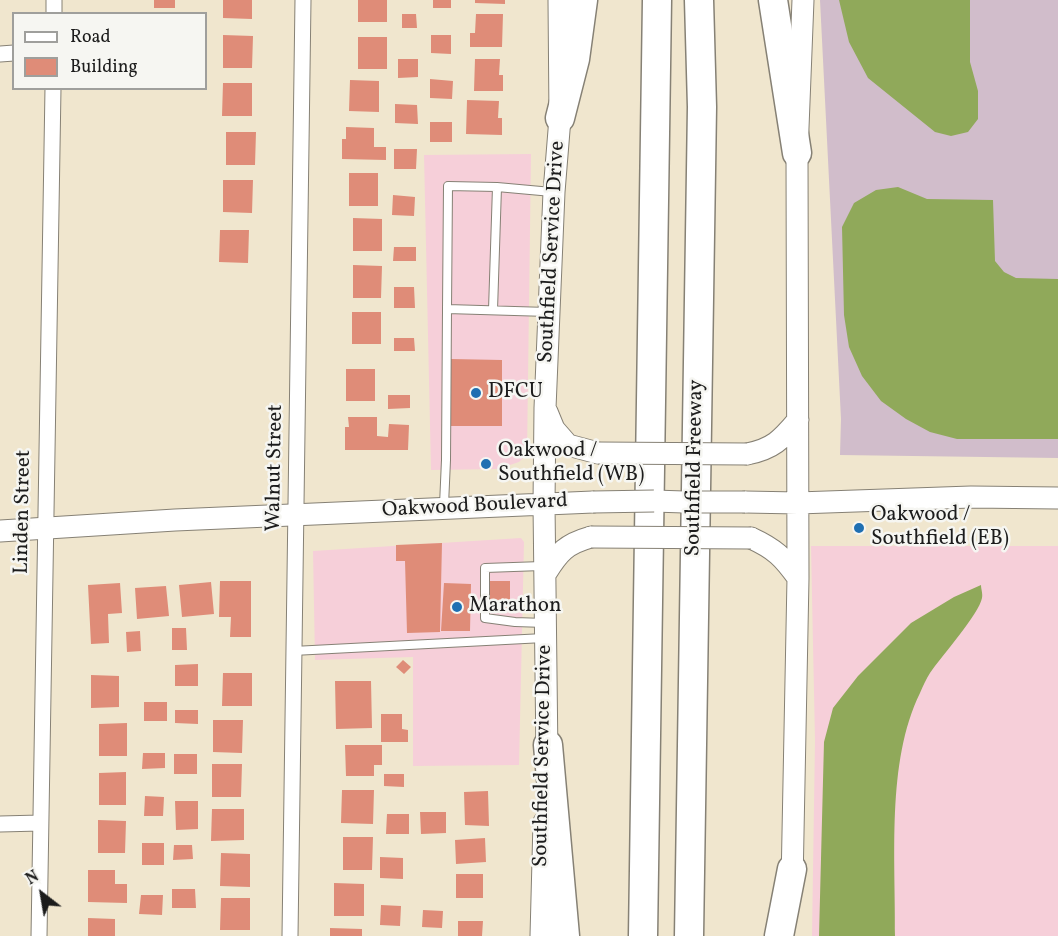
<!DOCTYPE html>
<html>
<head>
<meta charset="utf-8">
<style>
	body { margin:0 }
	#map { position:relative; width:1058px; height:936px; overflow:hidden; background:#f0e6ce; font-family:Vollkorn,serif }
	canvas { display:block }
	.legend { position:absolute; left:12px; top:12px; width:195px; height:78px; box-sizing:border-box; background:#f6f6f2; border:2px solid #9f9f9c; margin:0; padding:8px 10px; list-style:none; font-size:18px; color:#1c1c1c }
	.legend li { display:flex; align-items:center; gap:12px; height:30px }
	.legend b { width:30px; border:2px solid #9f9f9c }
	.north { position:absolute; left:12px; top:864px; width:60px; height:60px; -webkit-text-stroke:4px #f6f6f2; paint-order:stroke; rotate:329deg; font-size:16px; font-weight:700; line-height:24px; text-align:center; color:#1c1c1c }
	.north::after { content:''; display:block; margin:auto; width:21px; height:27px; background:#1c1c1c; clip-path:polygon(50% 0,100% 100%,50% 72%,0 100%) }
</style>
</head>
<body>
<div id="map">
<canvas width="1058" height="936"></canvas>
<ul class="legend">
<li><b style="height:8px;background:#fff"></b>Road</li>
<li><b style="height:16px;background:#df8c78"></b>Building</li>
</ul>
<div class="north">N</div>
</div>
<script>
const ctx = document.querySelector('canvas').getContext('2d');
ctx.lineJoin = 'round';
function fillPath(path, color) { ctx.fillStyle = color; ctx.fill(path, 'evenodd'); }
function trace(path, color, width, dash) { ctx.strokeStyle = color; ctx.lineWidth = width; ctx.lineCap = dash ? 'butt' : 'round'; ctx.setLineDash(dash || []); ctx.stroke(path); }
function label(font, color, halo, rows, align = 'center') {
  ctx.font = font + ' Vollkorn,serif'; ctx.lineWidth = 5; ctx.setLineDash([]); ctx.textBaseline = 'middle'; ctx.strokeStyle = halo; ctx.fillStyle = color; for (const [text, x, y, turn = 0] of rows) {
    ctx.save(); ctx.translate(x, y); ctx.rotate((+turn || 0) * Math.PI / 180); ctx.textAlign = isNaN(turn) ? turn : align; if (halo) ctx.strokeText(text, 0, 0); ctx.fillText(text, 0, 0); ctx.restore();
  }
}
fillPath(new Path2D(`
	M531 154 527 454 519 462 498 469 431 470 424 155Z
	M521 538 524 542 519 765 413 766V657L315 660 313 551Z
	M811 546H1058V936H812L815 741Z`), '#f6cfd9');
fillPath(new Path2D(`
	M820 0H1058V458L840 455 841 419Z`), '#d1bdcb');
fillPath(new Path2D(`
	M839 0H970V62L978 91V119L968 132 951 136 935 132 868 78 849 42Z
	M898 187 927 199 993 200 995 261 1004 272 1016 278 1058 279V439H957L930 432 906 419 881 401 862 376 849 347 844 315 842 227 854 203 876 190Z
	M981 585C981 589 983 594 982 598 979 614 941 657 930 673 926 679 923 686 920 693 886 762 896 860 895 936H819L824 742 833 708 858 676 911 623 954 597Z`), '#90a95a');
fillPath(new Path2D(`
	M154 0H175V8H154Z
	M223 0H252V19L223 18Z
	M358 0H387V22H358Z
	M433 0H451V8H433Z
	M475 0H505V4L475 3Z
	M402 14H416L417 28H402Z
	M476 14H503L502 47H470V33H475Z
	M223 35 253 36 252 68H223Z
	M431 35H451V54L431 53Z
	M358 37H387V69H358Z
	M398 59H418V77L398 78Z
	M475 59H500L499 75H503V91H474Z
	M430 79 453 81 452 99 430 98Z
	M350 80 379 81V112L349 111Z
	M223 83H252V116H222Z
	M467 100 499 101 498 118H502V135L466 134Z
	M395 104 417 105 418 124 395 123Z
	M430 122H452V142H430Z
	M346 127 374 128V147H386V160L342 159V139H346Z
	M226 132H256L255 165H226Z
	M394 149H417L416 169H394Z
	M349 173H378V206H349Z
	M223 180H253L252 213 223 212Z
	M393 195 415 197 414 216 392 215Z
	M353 218 382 219V251H353Z
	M220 230H249L248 263 219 262Z
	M394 247H416V261H393Z
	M353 265 382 266 381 298H353Z
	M394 287H414L415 308H394Z
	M352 312H381V344H352Z
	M394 338H414L415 351H394Z
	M451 359 502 360V426H450Z
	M346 369H375V401H346Z
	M388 395H410V408L388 409Z
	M348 417H377V436L388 437 389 424 409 425 408 450H345V427H349Z
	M442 543 440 632 407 633 405 561H396V545Z
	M220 581H251V637H230L231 617H219Z
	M487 581H510V608H487Z
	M211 582 214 614 182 617 179 585Z
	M120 583 122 613 108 614 109 643 91 644 88 585Z
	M444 583 471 584 470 631H441Z
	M166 586 169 616 137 619 135 588Z
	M172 628H186L187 650H172Z
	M140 631 141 651 127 652 126 632Z
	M403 660 411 667 404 674 396 667Z
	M198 664V686H175V665Z
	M223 673H252V706H222Z
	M91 675 119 676V707L91 708Z
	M335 681H371L372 728 336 729Z
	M144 702H167V721H144Z
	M175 710H198V724L175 723Z
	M381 714H402V729L408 730V742H381Z
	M213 720H243L242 753 213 752Z
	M127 723V756H99V724Z
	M345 745H382V765H374V776H346Z
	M143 753H165V768L142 769Z
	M174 754H197V774H174Z
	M212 764H242L241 797H212Z
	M126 772V805H99V773Z
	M384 774H404V787L384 786Z
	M342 790H374L373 824 341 823Z
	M488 791 489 826 465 825 464 792Z
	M145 796 164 797 163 816H144Z
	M175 801H198V829L176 830Z
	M212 809H244V840L211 841Z
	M420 812H446V833L421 834Z
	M387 814H409V834H386Z
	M98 820 126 821 125 853H98Z
	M343 837H373L372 870H343Z
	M485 838 486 862 456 864 455 840Z
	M142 843H164V865H142Z
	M174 845H192L193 859 173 860Z
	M221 853 250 854V887L220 886Z
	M380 857 403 858V879L380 878Z
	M88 870H115V884H127V903L88 902Z
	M456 874H483V898H456Z
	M334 883 364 884V916H334Z
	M172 889H195L196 908H172Z
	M141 895H163L162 915 139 914Z
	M221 898H250V930H220Z
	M381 905 401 906 400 926 380 925Z
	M423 910 443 911 442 928 422 927Z
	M88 918 115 919V936H88Z
	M458 921H483L482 936H458Z
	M330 928 362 929V936H330Z`), '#df8c78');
const service = new Path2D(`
	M497 187 552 192
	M447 309 448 186 497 187 493 310
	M444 505 446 460 447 309 548 312
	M542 566 485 568V618L515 622 545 623
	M293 651 544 638`);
const minor = new Path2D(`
	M54 14V0
	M0 54 14 53
	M0 824 40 823
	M39 936 53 88
	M290 936 303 0`);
const secondary = new Path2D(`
	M547 412 554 429 568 445 598 453
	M747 454C773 449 781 440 798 420
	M654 501 684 502
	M745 502 798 503 971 497 1058 498
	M0 531 175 520 593 502
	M751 538C775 549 783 557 798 578
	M546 573C559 552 566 544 591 537
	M547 758 544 504 545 408 554 192 560 118 559 0
	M792 884 798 578 797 153 803 0
	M541 936 544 822`);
const motorway = new Path2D(`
	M773 0 797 153
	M560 118 575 59 583 0
	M548 745 565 936
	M643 936 657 0
	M689 936 702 107 699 0
	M779 936 792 869`);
trace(service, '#868175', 10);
trace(minor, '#868175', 17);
trace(secondary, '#868175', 23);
trace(motorway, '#868175', 31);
trace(service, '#fff', 8);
trace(minor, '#fff', 15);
trace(secondary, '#fff', 21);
trace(motorway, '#fff', 28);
const secondaryBridge = new Path2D(`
	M598 453 747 454
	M593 502 654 501
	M684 502H745
	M591 537 751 538`);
trace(secondaryBridge, '#868175', 23, []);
trace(secondaryBridge, '#fff', 21);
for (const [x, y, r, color] of [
	[476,393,6,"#1f6fb2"],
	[486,464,6,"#1f6fb2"],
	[859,528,6,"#1f6fb2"],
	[457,607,6,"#1f6fb2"]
]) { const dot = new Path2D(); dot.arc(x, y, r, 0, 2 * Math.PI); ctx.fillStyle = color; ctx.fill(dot); trace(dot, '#f6f6f2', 2); }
label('21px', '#1c1c1c', '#f6f6f2', [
	["Southfield Service Drive",553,252,-87],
	["Walnut Street",276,468,-89],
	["Southfield Freeway",696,468,-89],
	["Oakwood Boulevard",475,507,-3],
	["Linden Street",24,512,-89],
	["Southfield Service Drive",544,756,-89]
]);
label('21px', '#1c1c1c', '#f6f6f2', [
	["DFCU",488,393],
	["Oakwood /",498,452],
	["Southfield (WB)",498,476],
	["Oakwood /",871,516],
	["Southfield (EB)",871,540],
	["Marathon",469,607]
], 'left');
</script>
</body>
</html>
